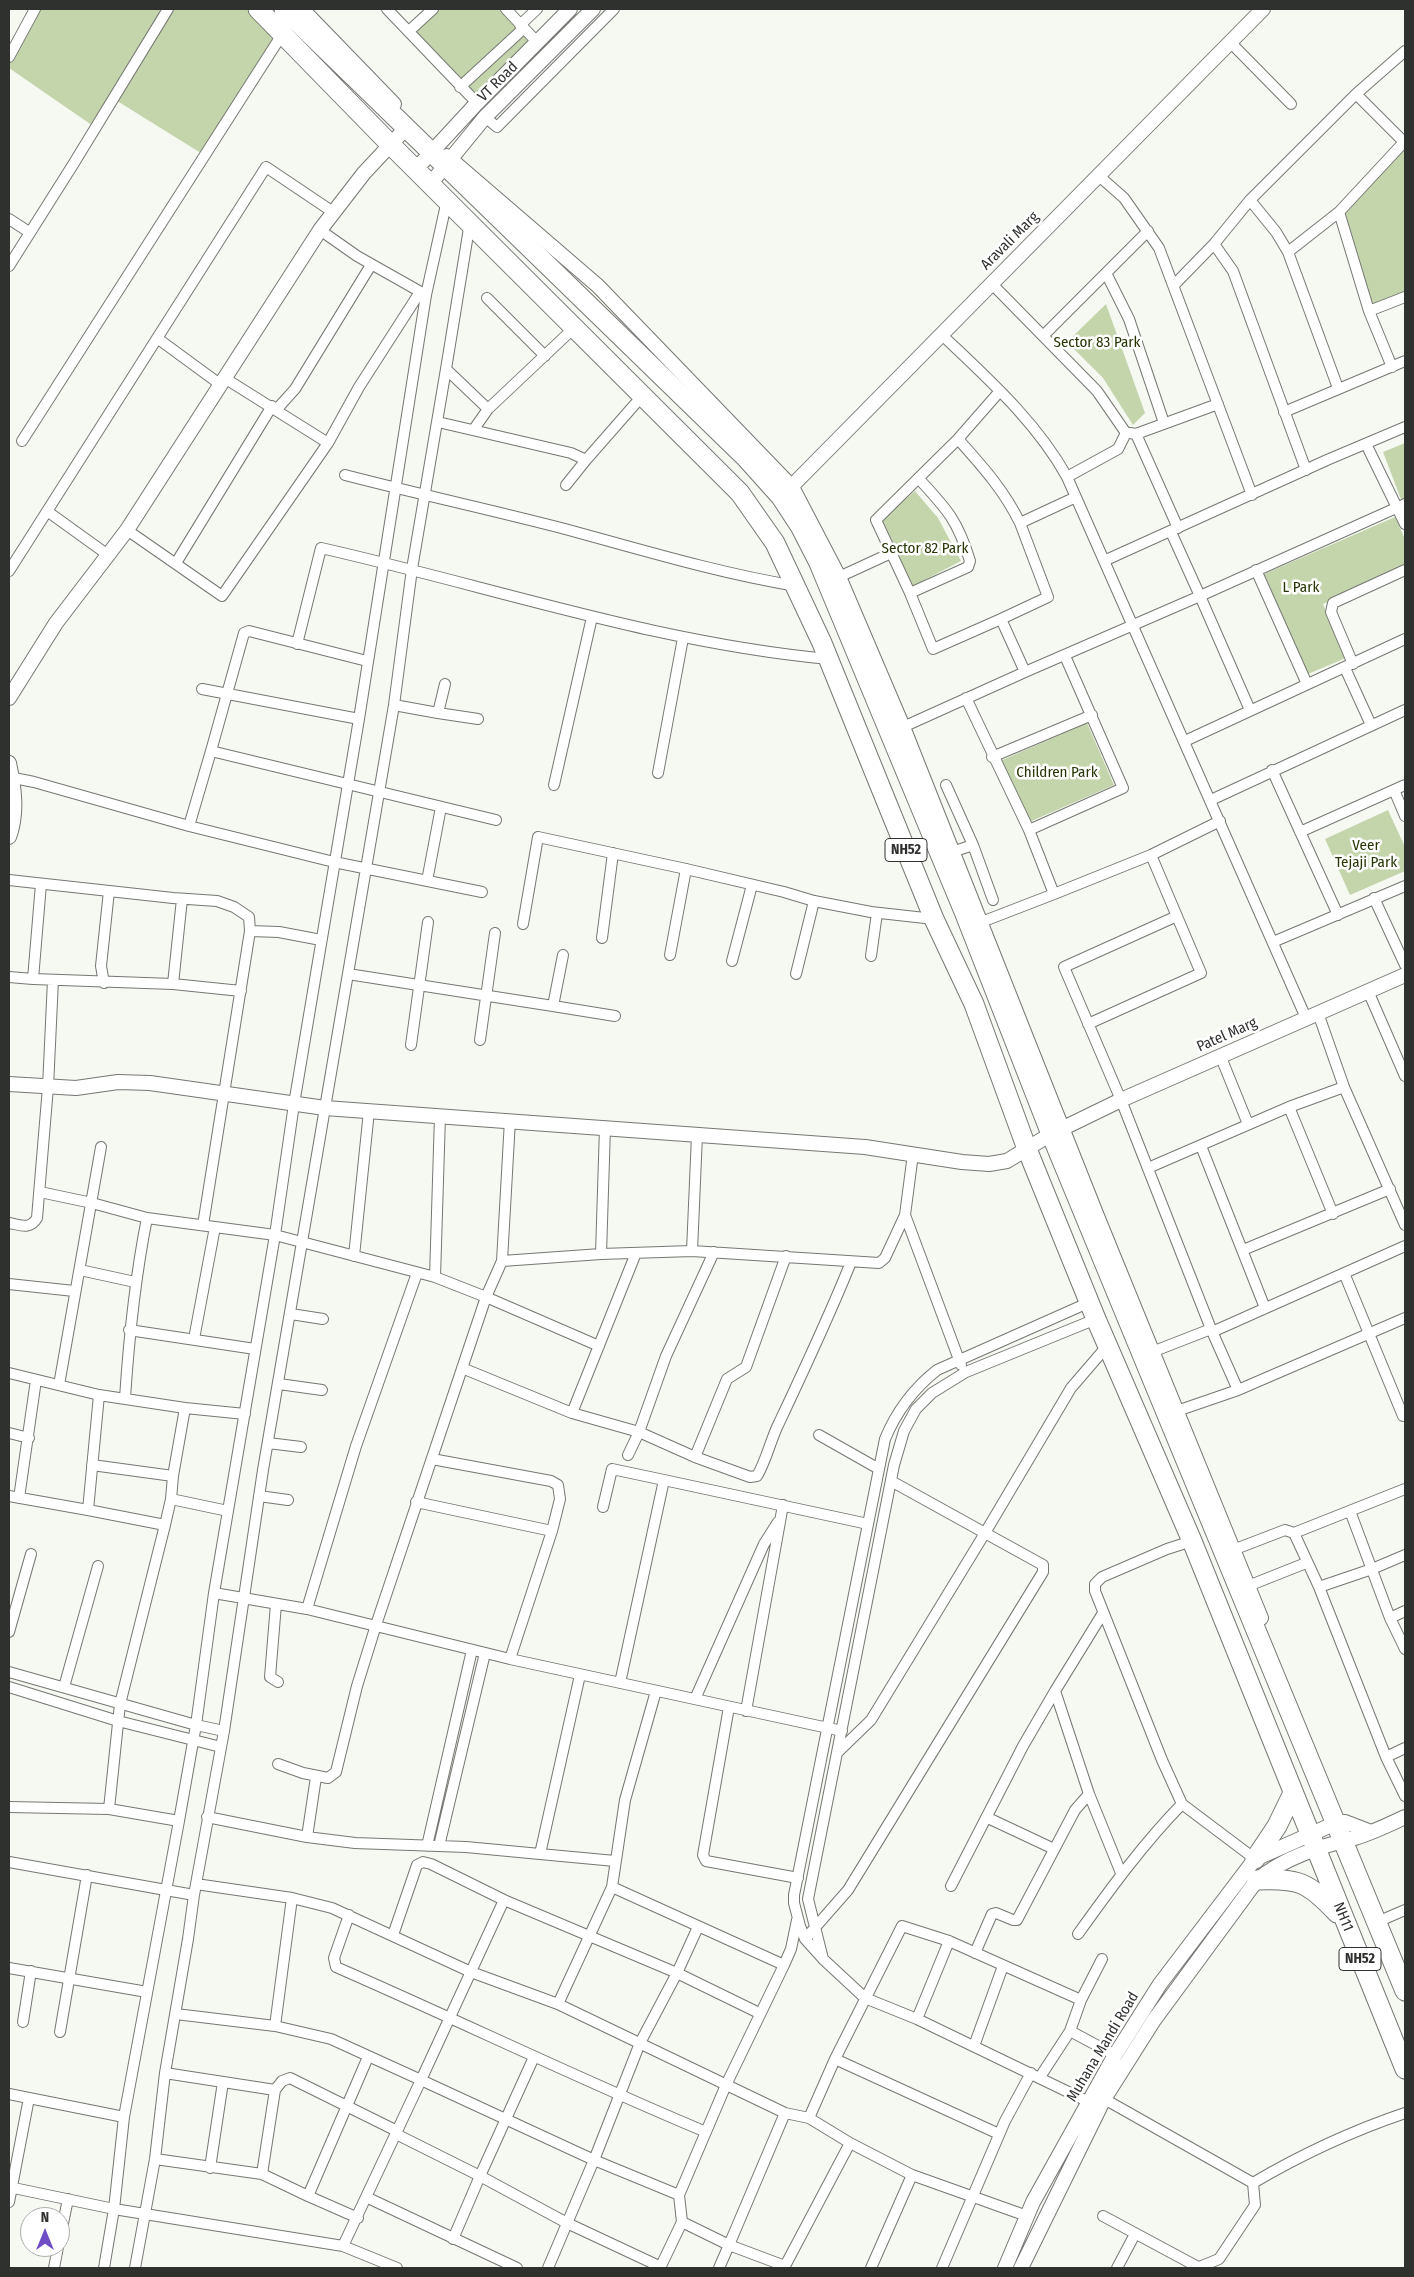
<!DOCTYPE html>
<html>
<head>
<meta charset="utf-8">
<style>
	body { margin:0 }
	#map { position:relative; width:1414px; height:2277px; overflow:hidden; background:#f6f9f2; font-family:"Fira Sans Condensed",sans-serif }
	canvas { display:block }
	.frame { position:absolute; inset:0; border:10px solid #2f312e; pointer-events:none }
	.north { position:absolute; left:20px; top:2207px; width:50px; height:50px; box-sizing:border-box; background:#fff; border:1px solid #acadab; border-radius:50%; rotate:0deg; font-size:14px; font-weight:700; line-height:20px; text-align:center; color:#2f312e }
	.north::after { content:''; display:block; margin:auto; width:18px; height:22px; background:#6f4dc7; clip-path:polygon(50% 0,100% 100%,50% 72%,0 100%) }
</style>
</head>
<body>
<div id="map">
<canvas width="1414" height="2277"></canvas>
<div class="frame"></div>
<div class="north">N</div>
</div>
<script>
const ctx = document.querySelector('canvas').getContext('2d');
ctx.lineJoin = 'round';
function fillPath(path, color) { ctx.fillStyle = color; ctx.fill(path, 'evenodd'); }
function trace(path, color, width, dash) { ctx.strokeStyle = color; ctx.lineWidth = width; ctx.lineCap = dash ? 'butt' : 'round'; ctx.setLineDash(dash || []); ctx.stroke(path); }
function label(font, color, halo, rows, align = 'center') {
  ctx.font = font + ' "Fira Sans Condensed",sans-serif'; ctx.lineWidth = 5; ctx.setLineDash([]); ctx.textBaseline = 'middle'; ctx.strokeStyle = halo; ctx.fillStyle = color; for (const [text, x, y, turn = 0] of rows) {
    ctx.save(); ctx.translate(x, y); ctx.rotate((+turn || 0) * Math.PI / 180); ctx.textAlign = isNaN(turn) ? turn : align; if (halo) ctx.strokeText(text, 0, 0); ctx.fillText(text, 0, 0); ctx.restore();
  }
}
fillPath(new Path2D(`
	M35 9H258L283 33 204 155 114 99 96 128 9 68V57Z
	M433 9H506L537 42 477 103 409 31Z
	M1405 141V297L1369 311 1339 212Z
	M1106 304 1145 413 1133 425 1103 378 1067 342Z
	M1405 443V500L1402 502 1383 452Z
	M915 491 938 518 961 561 913 586 882 519Z
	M1395 517 1405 539V568L1323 604 1346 658 1308 674 1264 574Z
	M1087 723 1114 785 1027 823 1000 761Z
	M1388 810 1405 847V871L1350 895 1325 839Z`), '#c4d5ac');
const street = new Path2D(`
	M387 9 477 103
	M506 9 537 42
	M520 25 537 9
	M409 31 433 9
	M1230 42 1291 104
	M9 57 35 9
	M460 87 523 29
	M1356 94 1405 143
	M485 117 497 127 614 9
	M1099 176 1124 198 1159 248 1252 495
	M1250 200 1276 232 1288 252 1338 388
	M1339 212 1369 311 1392 367
	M9 219 29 232
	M1214 244 1233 271 1306 470
	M1288 252 1339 212 1405 141
	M9 266 74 163 168 9
	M1106 273 1129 319 1164 423
	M991 283 1097 391 1126 433 1118 449 1067 477
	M1175 284 1214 244 1250 200 1356 94 1405 51
	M426 295 447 200
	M487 298 545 356
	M1369 311 1405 297
	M941 334C987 378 1036 421 1067 477L1306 1018
	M1043 336 1148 231
	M157 338 221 385
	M446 369 470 222
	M226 379 328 443
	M1000 391 958 439 876 520 910 593 933 649 1001 619
	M277 409 295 389 371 265
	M1284 412 1405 361
	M438 422 571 453 586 460 643 395
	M474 429 488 409 575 327
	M1130 433 1136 434 1218 404
	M1136 434 1178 528
	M958 439C982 466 1004 490 1020 523L1076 497
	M22 441 283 33
	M1366 444 1405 524
	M345 475C418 494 492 510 565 529 642 550 718 573 796 586
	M566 485 586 460
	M47 511 108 555
	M1020 523 1048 597 1001 619 1025 672 1200 596 1250 710
	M127 530 222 596 328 443 359 387 420 292
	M1171 532 1200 596 1405 504
	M1106 560 1327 460 1405 427
	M176 563 272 406
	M1256 570 1307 684
	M9 571 266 167 333 212
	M839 577 891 553
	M910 593 968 567 970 561C958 521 947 509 919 479
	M297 644 321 548C490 586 655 643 829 659
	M1353 664 1331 612 1333 603 1405 570
	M1345 668 1371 725
	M202 689 359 719
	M966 698 1029 830 1054 894 979 923
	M394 705 438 713 445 684
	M438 713 478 719
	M903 727 1025 672
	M1185 741 1405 639
	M211 751 244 633 249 631 367 661
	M992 757 1092 715
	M1272 770 1338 915
	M658 773 683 638
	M9 777 34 782 189 826 334 862 482 892
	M554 785 592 617
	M946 785 973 845 952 852
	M1394 790 1405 816
	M1211 800 1405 710
	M189 826 211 751 496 820
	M1029 830 1123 788 1065 656
	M1300 832 1405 785
	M973 845 993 900
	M9 880 173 898 217 901 234 907 249 917 250 931 203 1225
	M427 881 441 807
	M1054 894 1151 855 1220 821
	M1374 898 1405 965
	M1177 916 1064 967 1121 1100 1211 1329 1238 1390
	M523 924 538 837 686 869 784 892 814 901 871 912 934 919
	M250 931 279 932 321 940
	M602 938 613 853
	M1273 942 1405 886
	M670 955 686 869
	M871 956 877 913
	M732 961 752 885
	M348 974 553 1006 563 955
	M796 974 814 901
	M9 977 33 979 41 884
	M33 979 173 984 182 899
	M104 983 101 966 109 891
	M173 984 241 991
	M1368 991 1405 1076
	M553 1006 615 1016
	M1318 1013 1344 1087 1405 1225
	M1088 1024 1201 973 1151 855
	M480 1040 495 933
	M411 1045 428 922
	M1220 1055 1248 1124
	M1289 1107 1333 1214
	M1201 1146 1265 1308
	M1148 1168 1289 1107 1344 1087
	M40 1192 92 1203 147 1218 275 1235 435 1277 486 1297 599 1346
	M905 1215 961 1365
	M9 1223C21 1225 30 1230 37 1218L48 1087 53 980
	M1243 1250 1390 1189
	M692 1251 697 1135
	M601 1254 605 1127
	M354 1256 369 1111
	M502 1261 601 1254 692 1251 879 1263 885 1258 905 1215 913 1154
	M80 1270 135 1282
	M1344 1273 1403 1416
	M435 1277 440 1116
	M9 1284 74 1291
	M291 1314 323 1319
	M129 1330 255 1349
	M1212 1332 1405 1246
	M194 1339 215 1227
	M1152 1352 1211 1329
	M462 1368 572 1413 636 1253
	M9 1373 99 1395 185 1408 245 1414
	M279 1384 322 1390
	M59 1385 101 1147
	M99 1395 88 1510 165 1525 171 1499
	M125 1398C129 1337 135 1278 147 1218
	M185 1408 173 1476 171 1499 228 1511
	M572 1413 639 1432 666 1356 714 1252
	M1171 1413 1238 1390 1405 1318
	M9 1433 29 1438
	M819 1435 879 1469
	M268 1443 301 1447
	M628 1455 639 1432 695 1457 750 1477 757 1476C767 1459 770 1441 779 1423 804 1370 829 1317 851 1262
	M695 1457 727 1379 746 1367 786 1256
	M432 1459 551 1481 558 1485 560 1499 552 1531 510 1659
	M92 1465 173 1476
	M664 1480 868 1524
	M891 1481 985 1533 1071 1388 1108 1345
	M9 1496 88 1510
	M259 1496 288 1500
	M19 1498 36 1380
	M416 1502 552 1531
	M603 1507 612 1469 664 1480 620 1683
	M1350 1511 1390 1618 1405 1649
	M1294 1533 1319 1587 1386 1757 1405 1796
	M1192 1541 1167 1549 1102 1577 1095 1584V1591L1162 1760 1182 1804 1255 1859
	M1233 1550 1285 1530 1294 1533 1405 1489
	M1248 1586 1306 1563
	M1319 1587 1372 1569 1405 1555
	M214 1593 307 1609 510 1659 842 1731
	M276 1604 270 1677 278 1682
	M307 1609 356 1446 417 1273
	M1390 1618 1405 1611
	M9 1632 31 1554
	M9 1672 196 1725 224 1731
	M580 1675 540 1854 615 1861
	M9 1687 118 1721 221 1747
	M64 1687 98 1566
	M695 1699 764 1544 778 1522
	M729 1707 703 1855 706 1861 798 1878
	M746 1711 783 1505
	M1386 1757 1405 1748
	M278 1764 303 1773 328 1778 336 1772 357 1686 376 1625 486 1297 502 1261 510 1120
	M1089 1794 1121 1873
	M9 1807 109 1809 179 1821 124 2117
	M109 1809 120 1704 165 1525
	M207 1817 307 1837 316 1777
	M988 1818 1054 1849
	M179 1821 196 1725 214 1593 275 1235 294 1104 359 719 426 295 357 256 320 230
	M307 1837 355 1843 466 1847 540 1854
	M427 1846 472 1650
	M439 1846 485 1653
	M9 1862 194 1895
	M196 1884 292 1898 332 1908 471 1972 558 2004 785 2113 809 2118 850 2143 912 2175 1027 2216
	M951 1886 1023 1746 1055 1691 1103 1613
	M349 1915 334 1958 336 1967C460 2021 581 2080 706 2132
	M1384 1919 1405 1910
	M1078 1934C1111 1888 1143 1844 1182 1804
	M393 1935 417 1865 423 1862 431 1864 504 1900
	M805 1939 848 1890 1043 1572V1565L985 1533 871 1720 838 1752
	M975 1953 992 1914 996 1913 1013 1920H1017L1075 1810 1089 1794 1055 1691
	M823 1959 808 1899 894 1465 904 1431 916 1409 932 1393 966 1372 1096 1319
	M784 1965 791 1949 797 1920
	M9 1968 147 1992
	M558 2004 612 1887 625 1800 656 1691
	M176 2014 275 2026 331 2039 421 2080 504 1900 677 1973 759 2013
	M917 2019 949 1941
	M23 2022 31 1971
	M275 2026 292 1898
	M1070 2031 1115 2055
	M60 2032 87 1875
	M974 2046 1003 1966
	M835 2059 999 2134
	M165 2073 275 2090 282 2081 290 2078 397 2131
	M1040 2077 1070 2031 1081 2000 1102 1959
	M9 2094 124 2117 114 2209 104 2268
	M1099 2096 1253 2183
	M1089 2102 917 2019 865 1998 823 1959 805 1939 800 1926 794 1903V1895L885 1439C897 1410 913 1389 937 1370L1090 1302
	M809 2118 835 2059 902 1926 949 1941 1081 2000
	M396 2134 480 2176 534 2057
	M155 2159 262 2174 308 2196
	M210 2168 223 2082
	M262 2174 275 2090
	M9 2187 114 2209 343 2246 397 2268
	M679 2195 682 2222
	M366 2197 517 2268
	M9 2202 29 2098
	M1103 2216 1198 2267
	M358 2218 308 2196 368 2057
	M60 2238 68 2199
	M453 2239 480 2176 567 2223 661 2267
	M343 2246 421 2080 594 2160 640 2043 677 1973 698 1927
	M54 2268 58 2247
	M135 2268 155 2159 165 2073 188 1939 194 1895 224 1731 263 1470 394 705 412 569 446 369 488 409
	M548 2268 594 2160 679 2195 726 2085 784 1965 612 1887
	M660 2268 682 2222 729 2245 785 2113
	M719 2268 729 2245 785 2266 850 2143
	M871 2268 912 2175
	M942 2268 1005 2121 1031 2073
	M1117 2268 1135 2234
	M1197 2268 1219 2259 1255 2205 1253 2183C1302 2154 1352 2131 1405 2113`);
const secondary = new Path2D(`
	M302 9 394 104
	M447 156 598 286 792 487 839 577 903 727 1097 1216 1261 1618
	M416 169 477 103 570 9
	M431 183 485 117 593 9
	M785 493 1263 9
	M9 698 56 623 127 530 320 230 364 173 407 127
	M9 763C14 787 18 813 9 837
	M9 1084 76 1088 118 1082 150 1083 325 1108 865 1147 962 1162 989 1164 1007 1161 1051 1134 1121 1100 1405 975
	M1005 2268 1033 2202 1115 2055 1160 1984 1255 1859 1336 1823 1345 1822 1371 1832
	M1021 2268 1104 2099 1154 2020 1257 1880C1284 1858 1318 1847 1351 1839 1370 1834 1388 1825 1405 1817`);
const highway = new Path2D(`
	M258 9 389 143 740 493 775 543 822 643 934 919 974 1004 1027 1149 1096 1319 1192 1541 1405 2069
	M284 9 746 458 781 497 800 526 819 563 965 914 1051 1134 1405 1991
	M1255 1859 1277 1826 1293 1793
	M1257 1880C1299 1878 1308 1882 1337 1913`);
trace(street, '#757872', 12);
trace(secondary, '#757872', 16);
trace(highway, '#757872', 21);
trace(street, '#fff', 10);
trace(secondary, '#fff', 14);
trace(highway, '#fff', 19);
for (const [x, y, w] of [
	[906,850,42],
	[1360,1959,42]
]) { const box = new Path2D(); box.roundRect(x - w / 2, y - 11.5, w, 23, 4); ctx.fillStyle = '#fff'; ctx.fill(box); trace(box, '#2f312e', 1); }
label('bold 14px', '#2f312e', null, [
	["NH52",906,850],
	["NH52",1360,1959]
]);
label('15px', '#2f312e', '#fff', [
	["VT Road",498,82,-45],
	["Aravali Marg",1010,241,-45],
	["Patel Marg",1227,1035,-24],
	["NH11",1343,1917,68],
	["Muhana Mandi Road",1103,2047,-59]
]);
label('15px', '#263604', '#fff', [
	["Sector 83 Park",1097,343],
	["Sector 82 Park",925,549],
	["L Park",1301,588],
	["Children Park",1057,773],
	["Veer",1366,846],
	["Tejaji Park",1366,863]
]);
</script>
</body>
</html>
